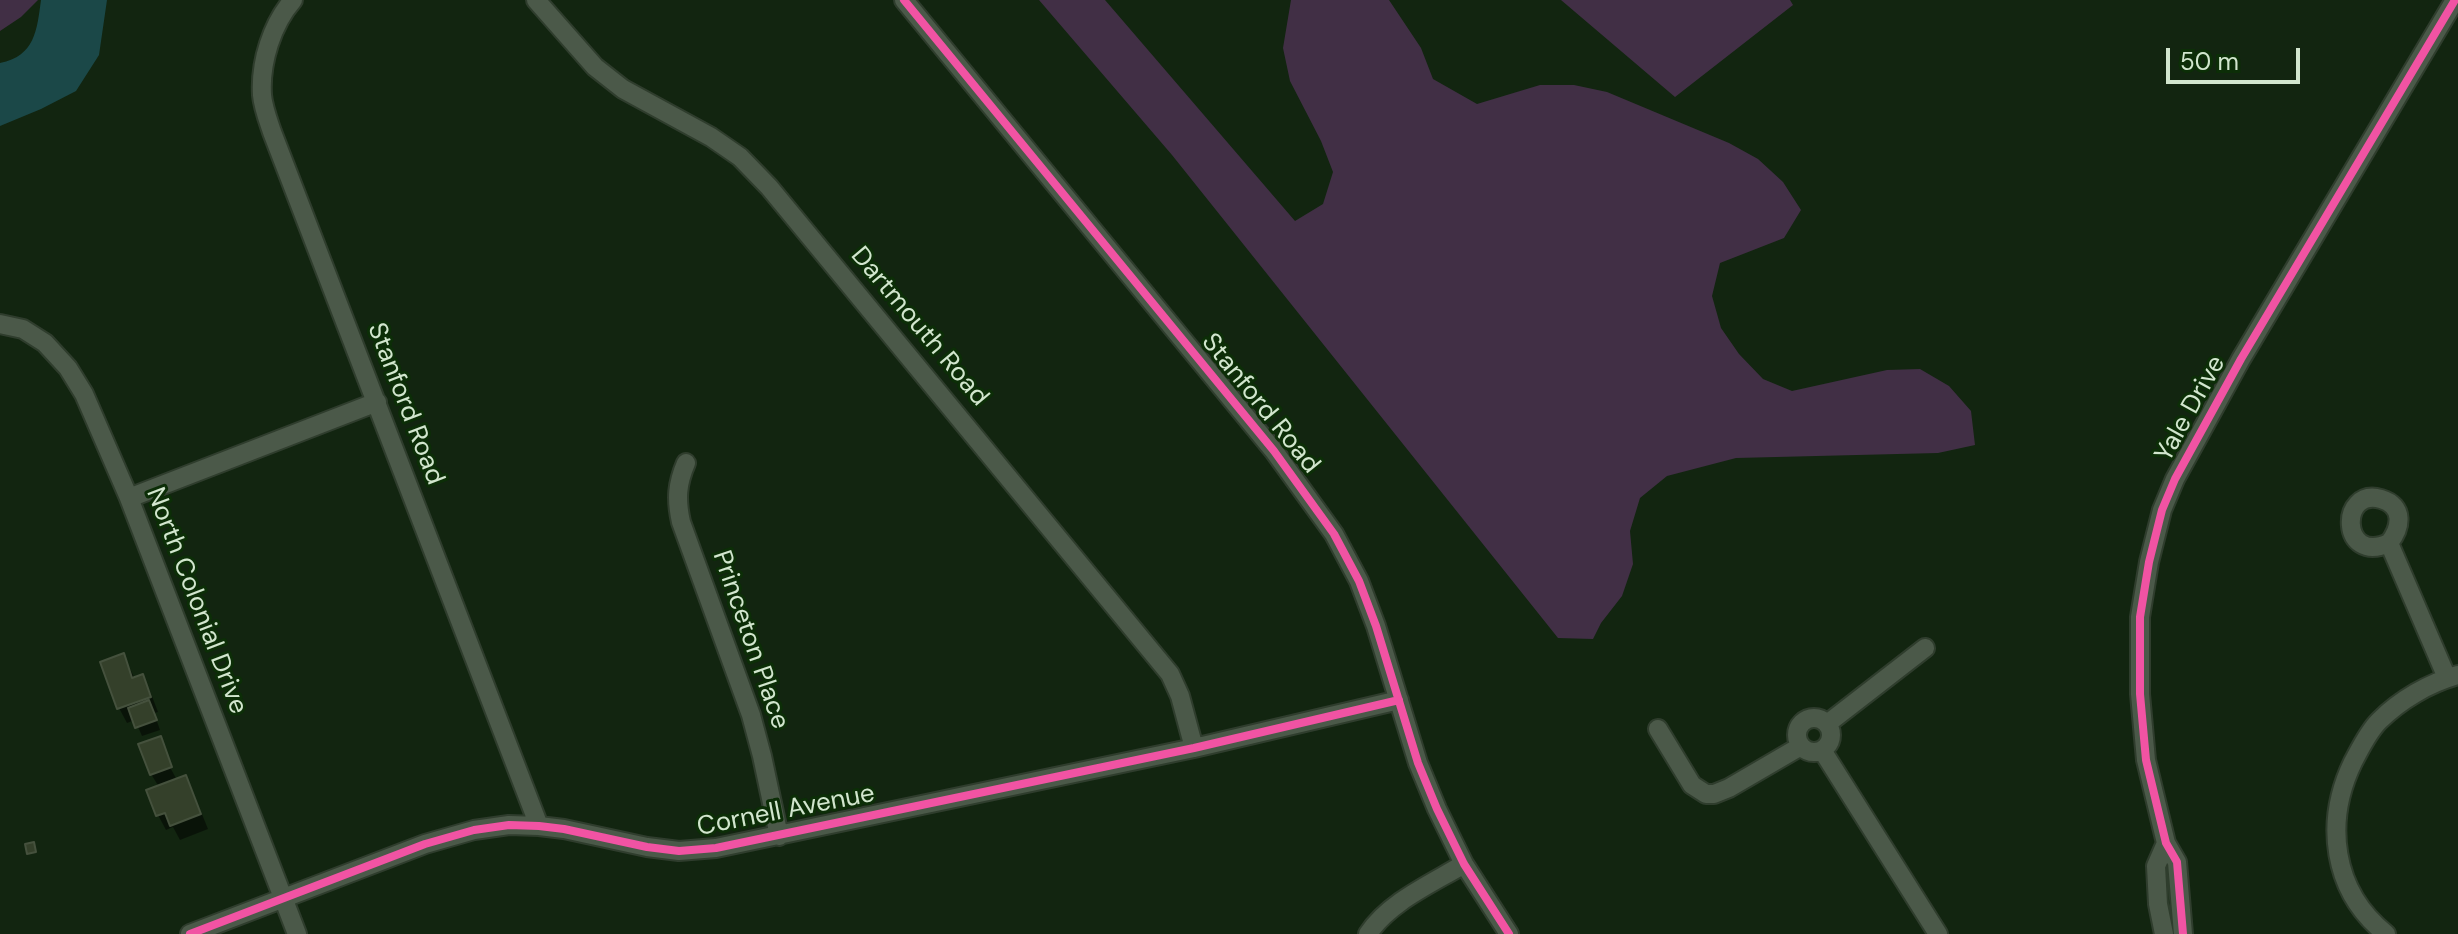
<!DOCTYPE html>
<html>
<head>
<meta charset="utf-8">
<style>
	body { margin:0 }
	#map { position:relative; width:2458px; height:934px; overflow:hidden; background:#122510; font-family:"DM Sans",sans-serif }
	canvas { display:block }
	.scale { position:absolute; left:2166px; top:48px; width:134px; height:36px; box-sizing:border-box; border:4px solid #d2e6ce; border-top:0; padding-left:10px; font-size:24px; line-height:28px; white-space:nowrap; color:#d2e6ce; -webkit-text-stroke:6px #0c2e07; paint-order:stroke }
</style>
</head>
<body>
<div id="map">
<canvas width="2458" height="934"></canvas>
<div class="scale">50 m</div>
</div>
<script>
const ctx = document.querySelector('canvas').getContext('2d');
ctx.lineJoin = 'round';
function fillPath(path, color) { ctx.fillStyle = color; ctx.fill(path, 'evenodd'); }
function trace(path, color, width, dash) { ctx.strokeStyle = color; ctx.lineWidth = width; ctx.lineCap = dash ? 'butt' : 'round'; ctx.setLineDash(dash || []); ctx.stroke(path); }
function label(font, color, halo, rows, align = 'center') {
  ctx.font = font + ' "DM Sans",sans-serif'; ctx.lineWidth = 6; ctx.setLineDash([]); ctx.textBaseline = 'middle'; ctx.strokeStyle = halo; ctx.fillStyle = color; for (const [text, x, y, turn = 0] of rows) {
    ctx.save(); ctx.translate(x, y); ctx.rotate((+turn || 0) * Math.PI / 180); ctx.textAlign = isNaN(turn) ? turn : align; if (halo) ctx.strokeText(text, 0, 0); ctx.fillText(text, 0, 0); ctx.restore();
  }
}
fillPath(new Path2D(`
	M0 0H38L21 17 0 31Z
	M1039 0H1105L1295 221 1323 204 1333 172 1321 141 1290 81 1283 48 1291 0H1389L1421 48 1433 79 1477 104 1540 85H1574L1607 92 1729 143 1758 159 1783 182 1801 210 1784 238 1720 263 1712 296 1721 328 1739 354 1763 379 1792 391 1887 370 1920 369 1949 386 1971 411 1975 445 1938 453 1736 458 1667 476 1640 498 1630 531 1633 564 1622 596 1601 623 1593 639 1558 638 1172 155Z
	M1561 0H1790L1793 5 1675 97Z`), '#412f45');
fillPath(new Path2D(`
	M41 0H107L99 55 76 91 41 109 0 126V63C35 56 37 30 41 0Z`), '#1b4848');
fillPath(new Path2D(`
	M123 655 135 679 142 676 150 691 158 712 154 713 160 730 142 736 135 720 127 723 119 708Z
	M160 738 169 758 166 760 177 780 185 777 193 792 208 829 180 840 173 827 166 830 158 815 159 787 151 774Z`), '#0007');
const building = new Path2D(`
	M124 653 132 678 143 674 151 697 117 709 100 662Z
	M149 700 157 720 135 728 128 708Z
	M161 736 172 767 150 775 138 744Z
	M186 775 201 814 170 826 165 813 156 816 146 790Z
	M34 842 36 852 27 854 25 844Z`);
fillPath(building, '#34402a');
trace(building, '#45513d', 2);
const minor = new Path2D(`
	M293 0C272 24 260 62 262 95 263 107 268 120 272 132L539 826
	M536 0 595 67 623 89 711 137 740 157 769 187 1170 674 1180 696 1194 748
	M904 0 1274 451 1334 534 1359 581 1376 626 1418 763 1437 809 1464 864 1509 934
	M0 324 23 329 45 343 68 368 84 394 129 498 297 934
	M686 463C677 484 676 499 681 522L751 715 762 756 779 836
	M129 498 377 402
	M2389 543C2340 565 2339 487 2381 499 2405 506 2401 528 2389 543L2447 678
	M1797 735a17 17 0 1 1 34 0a17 17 0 1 1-34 0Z
	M1827 724 1925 648
	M1658 729 1692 785 1706 794H1714L1729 788 1801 746
	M1822 750 1938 934
	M190 934 425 844 474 830 509 825 539 826 564 829 647 847 679 851 716 848 1194 748 1399 700
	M1368 934C1389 902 1431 884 1464 864
	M2164 934 2158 904 2156 866 2166 843
	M2183 934 2177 862 2166 843 2146 760 2140 694V617L2149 562 2162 510 2175 479 2241 359 2455 0
	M2386 934C2332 891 2324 822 2353 762 2360 749 2368 732 2379 721 2400 700 2429 683 2458 675`);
trace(minor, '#2f3d2d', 22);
trace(minor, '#4b5949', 18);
trace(new Path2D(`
	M904 0 1274 451 1334 534 1359 581 1376 626 1418 763 1437 809 1464 864 1509 934
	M190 934 425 844 474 830 509 825 539 826 564 829 647 847 679 851 716 848 1194 748 1399 700
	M2183 934 2177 862 2166 843 2146 760 2140 694V617L2149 562 2162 510 2175 479 2241 359 2455 0`), '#f153a3', 8);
label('26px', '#d2e6ce', '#0c2e07', [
	["Dartmouth Road",919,327,50],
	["Stanford Road",405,404,69],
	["Stanford Road",1260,404,51],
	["Yale Drive",2191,409,-61],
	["North Colonial Drive",196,601,69],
	["Princeton Place",750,640,71],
	["Cornell Avenue",786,811,-11]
]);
</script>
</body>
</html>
